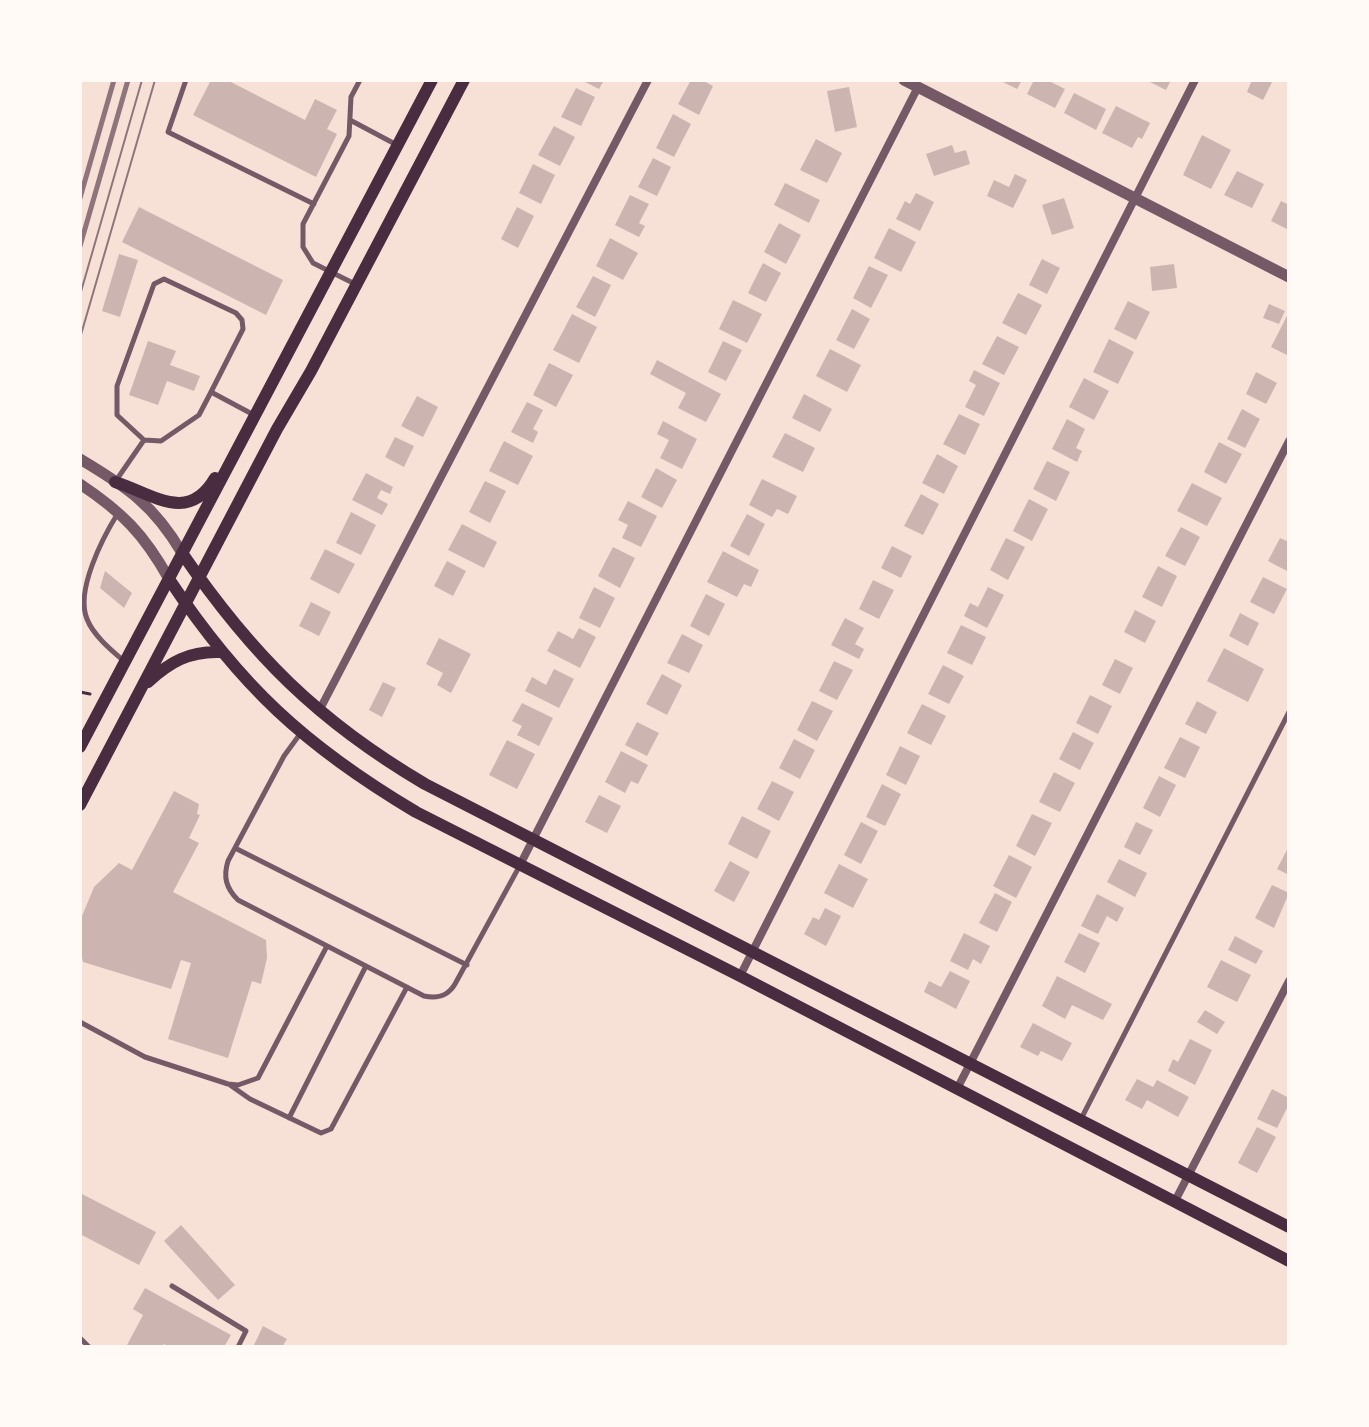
<!DOCTYPE html>
<html>
<head>
<meta charset="utf-8">
<style>
	body { margin:0 }
	#map { position:relative; width:1369px; height:1427px; overflow:hidden; background:#f7e1d7; font-family:Ubuntu,sans-serif }
	canvas { display:block }
	.frame { position:absolute; inset:0; border:82px solid #fffaf5; pointer-events:none }
</style>
</head>
<body>
<div id="map">
<canvas width="1369" height="1427"></canvas>
<div class="frame"></div>
</div>
<script>
const ctx = document.querySelector('canvas').getContext('2d');
ctx.lineJoin = 'round';
function fillPath(path, color) { ctx.fillStyle = color; ctx.fill(path, 'evenodd'); }
function trace(path, color, width, dash) { ctx.strokeStyle = color; ctx.lineWidth = width; ctx.lineCap = dash ? 'butt' : 'round'; ctx.setLineDash(dash || []); ctx.stroke(path); }
fillPath(new Path2D(`
	M211 80H227L305 120 315 99 337 110 327 129 337 134 316 177 193 115Z
	M581 80H604L599 89Z
	M691 80H702L713 86 699 115 678 104Z
	M999 80H1022L1017 89Z
	M1034 80H1047L1065 89 1055 108 1027 94Z
	M1146 80H1171L1166 90Z
	M1252 80H1273L1263 100 1247 92Z
	M849 87 857 127 835 132 827 91Z
	M576 88 595 97 581 126 561 117Z
	M1074 93 1106 109 1096 130 1064 113Z
	M1116 106 1150 123 1142 139 1138 137 1132 148 1102 133Z
	M673 114 691 124 674 157 656 148Z
	M554 126 575 137 560 166 538 155Z
	M1202 135 1231 150 1211 189 1183 175Z
	M816 139 842 153 827 183 800 170Z
	M952 145 955 153 966 150 970 164 934 176 926 154Z
	M653 158 671 167 657 196 638 187Z
	M533 164 555 175 541 204 519 193Z
	M1237 171 1264 184 1252 208 1224 195Z
	M1015 174 1027 180 1013 208 987 196 994 180 1009 187Z
	M785 183 820 200 809 223 774 205Z
	M916 193 934 202 920 231 896 219 905 201 910 204Z
	M630 195 649 204 639 223 645 226 639 237 615 225Z
	M1064 198 1074 228 1052 235 1042 205Z
	M1281 201 1289 205V230L1271 221Z
	M139 207 283 280 266 315 122 242Z
	M517 207 534 216 518 248 501 239Z
	M779 223 801 235 786 264 764 252Z
	M889 228 916 242 901 272 874 258Z
	M610 238 638 253 623 280 596 266Z
	M119 254 138 260 120 317 102 311Z
	M1042 259 1060 268 1047 294 1029 285Z
	M763 263 781 273 766 302 748 293Z
	M1174 264 1177 288 1152 291 1150 267Z
	M869 266 888 275 871 308 853 298Z
	M593 276 611 285 595 317 576 307Z
	M1018 293 1042 305 1026 335 1002 323Z
	M733 300 762 314 747 343 719 329Z
	M1128 301 1150 312 1136 340 1114 329Z
	M1269 304 1285 311 1279 324 1263 318Z
	M852 309 870 319 854 349 836 340Z
	M1289 312V356L1271 347Z
	M572 314 597 327 579 363 553 350Z
	M997 336 1019 347 1004 375 982 364Z
	M1109 339 1134 352 1118 384 1093 372Z
	M148 341 176 351 170 365 200 376 194 391 167 381 158 405 129 395Z
	M723 341 742 350 726 381 708 372Z
	M830 349 861 365 847 392 816 376Z
	M657 360 721 394 706 422 678 408 686 393 650 374Z
	M549 363 573 375 556 407 533 395Z
	M974 370 1000 383 984 416 965 407 976 385 969 381Z
	M1256 372 1277 383 1266 404 1246 394Z
	M1084 378 1109 391 1094 420 1069 407Z
	M804 394 832 409 820 432 792 418Z
	M417 396 438 407 423 437 401 426Z
	M527 402 543 410 533 429 538 432 533 443 511 432Z
	M1242 409 1260 419 1245 448 1227 439Z
	M959 414 980 424 965 455 943 444Z
	M1067 419 1085 429 1076 448 1082 451 1077 462 1052 449Z
	M663 421 697 439 682 469 660 458 669 440 657 434Z
	M785 433 815 448 803 472 772 457Z
	M395 437 414 446 404 467 385 457Z
	M504 441 533 456 518 485 489 471Z
	M1219 442 1242 454 1226 484 1204 472Z
	M937 454 958 466 944 494 922 483Z
	M1047 461 1070 472 1056 501 1033 489Z
	M656 468 677 480 662 508 641 497Z
	M366 473 393 487 390 494 381 490 377 498 388 504 382 515 352 500Z
	M762 479 797 496 788 514 777 509 772 517 749 505Z
	M485 481 506 491 490 523 469 512Z
	M1192 483 1222 498 1207 526 1177 511Z
	M921 494 939 504 923 535 904 526Z
	M1029 499 1048 509 1032 541 1013 531Z
	M628 501 657 516 641 547 622 538 628 525 618 520Z
	M351 512 376 525 361 555 336 543Z
	M747 514 765 524 749 556 730 546Z
	M462 524 497 542 484 568 448 550Z
	M1181 527 1200 537 1185 566 1165 556Z
	M1006 538 1025 547 1008 580 990 570Z
	M1280 538 1289 542 1287 571 1268 561Z
	M892 546 912 556 901 578 881 568Z
	M613 547 635 558 620 588 598 576Z
	M325 549 355 564 339 594 310 579Z
	M723 551 759 570 751 587 744 584 737 597 707 582Z
	M447 561 466 571 453 596 434 586Z
	M1158 566 1177 576 1162 607 1142 597Z
	M105 571 132 593 124 608 100 588Z
	M1263 577 1287 589 1274 614 1250 602Z
	M873 580 894 590 879 619 859 609Z
	M594 587 615 598 600 628 579 618Z
	M988 587 1004 595 987 628 964 616 970 603 978 607Z
	M706 594 725 604 709 636 690 626Z
	M311 602 331 612 319 636 299 626Z
	M1135 610 1156 621 1145 643 1124 632Z
	M1240 613 1259 623 1248 646 1229 636Z
	M845 618 864 628 855 644 864 649 859 659 831 645Z
	M961 625 986 637 972 665 947 653Z
	M579 628 596 637 580 668 547 651 558 631 573 639Z
	M682 634 703 645 689 673 667 663Z
	M439 638 471 654 451 693 437 685 443 673 426 664Z
	M1224 648 1264 669 1248 702 1207 681Z
	M1115 659 1133 668 1120 694 1102 685Z
	M834 661 853 670 837 700 819 691Z
	M943 665 964 676 949 704 928 694Z
	M554 669 574 679 559 708 525 691 532 677 546 685Z
	M662 674 682 685 667 715 646 704Z
	M383 682 396 688 382 717 369 710Z
	M1090 695 1112 706 1098 734 1076 723Z
	M812 701 833 711 817 741 797 730Z
	M1197 701 1217 712 1206 734 1185 724Z
	M522 703 553 718 539 746 517 735 522 726 512 721Z
	M922 704 946 716 931 745 907 733Z
	M637 722 659 733 647 756 625 745Z
	M1073 732 1094 743 1080 770 1059 759Z
	M1180 737 1200 747 1185 778 1164 768Z
	M794 739 815 750 800 779 779 768Z
	M507 740 535 754 517 789 489 775Z
	M900 746 920 756 906 785 886 775Z
	M621 751 648 765 638 784 631 781 625 793 605 782Z
	M1054 772 1075 783 1060 812 1039 802Z
	M1159 776 1176 785 1160 817 1143 808Z
	M772 781 794 792 779 821 757 809Z
	M882 784 901 794 885 826 866 817Z
	M174 791 199 804 197 814 200 815 189 838 199 843 173 892 266 940 267 958 261 984 252 981 228 1058 168 1039 191 963 181 960 171 989 83 962 80 949V921L94 887 119 863 132 870Z
	M599 795 621 806 607 833 585 822Z
	M1032 814 1052 823 1035 856 1016 846Z
	M742 816 771 831 757 859 728 844Z
	M861 822 878 831 861 864 844 855Z
	M1136 822 1153 830 1140 855 1124 847Z
	M1289 846V875L1277 869Z
	M1009 855 1032 867 1016 898 993 886Z
	M1119 859 1147 873 1135 897 1107 882Z
	M730 861 750 872 734 902 714 891Z
	M839 864 868 879 853 908 824 893Z
	M1272 885 1289 893 1274 928 1255 918Z
	M995 893 1012 902 997 932 979 923Z
	M1097 894 1124 908 1117 922 1107 916 1098 934 1081 926Z
	M825 908 841 916 826 946 804 934 813 917 819 920Z
	M964 933 990 946 981 964 973 959 968 970 950 961Z
	M1079 933 1100 943 1085 973 1064 962Z
	M1235 936 1263 951 1256 964 1228 950Z
	M1221 960 1251 975 1237 1002 1207 987Z
	M950 971 970 981 956 1009 924 992 929 981 941 987Z
	M1057 976 1112 1004 1103 1020 1072 1005 1065 1019 1042 1006Z
	M1205 1010 1225 1022 1217 1034 1197 1022Z
	M1033 1023 1072 1043 1062 1061 1041 1051 1038 1056 1020 1047Z
	M1190 1039 1212 1050 1195 1085 1168 1071 1173 1059 1178 1062Z
	M1137 1079 1153 1087 1157 1080 1189 1097 1178 1117 1147 1100 1142 1109 1125 1100Z
	M1272 1089 1289 1098V1104L1277 1128 1257 1119Z
	M1257 1127 1276 1137 1257 1173 1238 1163Z
	M80 1193 156 1232 139 1265 80 1234Z
	M181 1225 235 1285 218 1300 164 1241Z
	M145 1288 231 1335 224 1347H170L164 1344 162 1347H126L143 1315 133 1309Z
	M263 1326 287 1339 282 1347H253Z`), '#ccb4b1');
trace(new Path2D(`
	M80 692 90 694`), '#4a2c40', 3);
trace(new Path2D(`
	M186 80 168 132 314 204
	M350 120 397 145
	M355 284 313 263 303 247V224L349 136 351 97 360 80
	M211 392 199 415 161 441 144 440 117 415V386L154 284 164 279 236 313 242 320 243 329 211 392 254 415
	M115 482 144 440
	M118 513C103 537 75 591 87 619 93 635 111 650 124 661
	M300 734 284 756 228 861C223 877 226 888 238 900L424 996C438 999 448 996 455 984L519 867
	M235 848 467 965
	M80 1022 145 1057 228 1084 238 1085 258 1078 327 946
	M230 1085 250 1099 321 1133 331 1129 407 987
	M289 1118 366 966
	M1081 1119 1289 712
	M172 1286 246 1331 238 1347
	M80 1338 89 1347`), '#755966', 5);
trace(new Path2D(`
	M319 711 648 80
	M521 863 918 87
	M740 976 1195 80
	M957 1089 1289 441
	M1175 1201 1289 981`), '#755966', 8);
trace(new Path2D(`
	M904 80 1289 277
	M80 459C127 487 154 505 182 553
	M80 484C122 512 144 534 169 579`), '#755966', 11);
trace(new Path2D(`
	M115 482C151 493 188 525 215 478
	M182 553C252 655 318 721 425 784L1289 1227
	M169 579C240 686 305 746 416 812L740 976 1289 1261
	M148 682C170 662 189 651 220 652
	M80 747 432 80
	M80 805 277 429 311 371 464 80`), '#4a2c40', 12);
trace(new Path2D(`
	M80 295 142 80
	M80 338 155 80`), '#8f747c', 2);
trace(new Path2D(`
	M80 198 114 80
	M80 246 128 80`), '#8f747c', 5);
</script>
</body>
</html>
